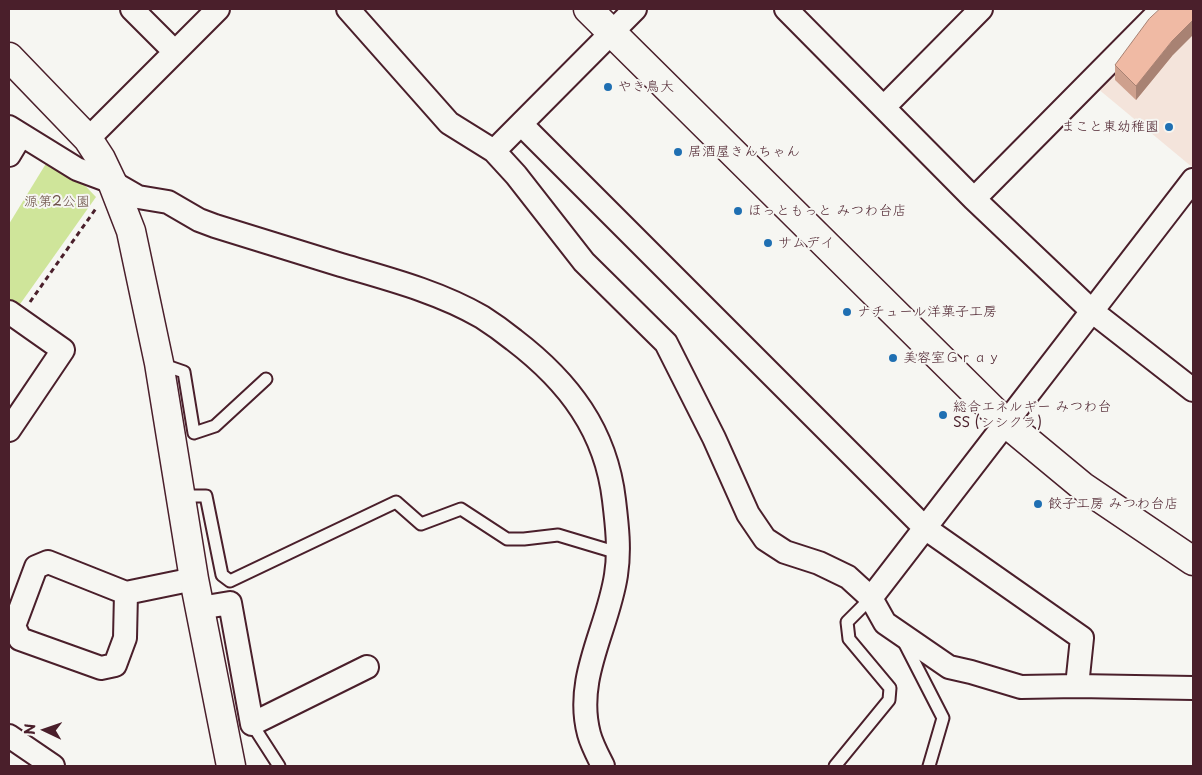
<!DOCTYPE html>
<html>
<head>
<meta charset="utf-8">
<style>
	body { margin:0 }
	#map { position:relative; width:1202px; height:775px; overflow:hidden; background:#f6f6f2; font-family:"Playpen Sans",sans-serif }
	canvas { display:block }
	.frame { position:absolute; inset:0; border:10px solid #4a1f2b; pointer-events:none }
	.north { position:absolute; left:20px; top:705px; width:50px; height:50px; -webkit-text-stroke:4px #f6f6f2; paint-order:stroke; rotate:273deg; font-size:14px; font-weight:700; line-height:20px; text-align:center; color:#4a1f2b }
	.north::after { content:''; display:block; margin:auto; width:18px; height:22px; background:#4a1f2b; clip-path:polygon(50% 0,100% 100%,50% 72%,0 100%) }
</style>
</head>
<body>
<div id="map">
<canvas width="1202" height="775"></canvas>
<div class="frame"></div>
<div class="north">N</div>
</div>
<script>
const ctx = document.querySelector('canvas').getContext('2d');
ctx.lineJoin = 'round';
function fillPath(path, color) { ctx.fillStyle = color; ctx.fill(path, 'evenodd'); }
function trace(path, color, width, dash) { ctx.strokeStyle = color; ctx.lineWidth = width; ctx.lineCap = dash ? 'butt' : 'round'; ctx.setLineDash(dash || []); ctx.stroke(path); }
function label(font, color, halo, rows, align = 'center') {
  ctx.font = font + ' "Playpen Sans","Klee One",sans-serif'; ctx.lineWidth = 4; ctx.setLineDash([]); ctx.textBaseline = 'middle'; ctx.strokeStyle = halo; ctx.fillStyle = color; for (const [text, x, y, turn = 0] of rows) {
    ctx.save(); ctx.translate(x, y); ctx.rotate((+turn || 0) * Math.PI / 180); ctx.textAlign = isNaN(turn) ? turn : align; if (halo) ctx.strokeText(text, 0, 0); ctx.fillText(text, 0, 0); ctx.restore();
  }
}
fillPath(new Path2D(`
	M1169 9H1193L1192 167 1097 88Z`), '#f4e4db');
fillPath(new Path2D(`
	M50 157 71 171 96 197 18 307 9 301V224Z`), '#cfe59a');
const lane = new Path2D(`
	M161 364 184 372 194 433 215 426 266 379
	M180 496H206L222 575 230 581 396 502 421 524 461 509 507 539H524L558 535 618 553
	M904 642 943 718 929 766
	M252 724 279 766
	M835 766 889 700 890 688 849 639 847 622 871 598`);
const street = new Path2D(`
	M132 9 175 52
	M348 9 449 123 494 151 516 175 584 262 666 343 714 438 748 514 765 539 785 552 819 563 848 577 871 598 885 623 949 667 971 672 1021 687 1077 686 1193 688
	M786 9 974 199 1093 312 1193 390
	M884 107 981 9
	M521 124 925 528 1082 638 1077 686
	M9 127 77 169 112 182 138 197 168 202 199 220 215 226C257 239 299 252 341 265 389 279 439 292 482 317 493 324 504 332 514 340 569 382 606 431 614 500 617 525 620 550 616 575 608 629 574 678 589 734 592 745 598 756 603 766
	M88 139 218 9
	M494 151 635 9
	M9 155 21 135
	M974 199 1162 9
	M9 312 63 350 9 430
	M126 593 125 638 115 665 101 668 20 639 14 626 36 567 48 562 126 593 194 579
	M871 598 1193 180
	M200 608 230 603 252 724 367 667
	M9 736 53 766`);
const secondary = new Path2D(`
	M588 9 1006 423 1082 486 1193 561
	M9 57 88 139 101 159 112 182 131 231 159 363 194 579 231 766`);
trace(lane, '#4a1f2b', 15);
trace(street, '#4a1f2b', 26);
trace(secondary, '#4a1f2b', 31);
trace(new Path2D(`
	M30 302 97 207`), '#4a1f2b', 3, [5, 4]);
trace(lane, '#f6f6f2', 11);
trace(street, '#f6f6f2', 22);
trace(secondary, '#f6f6f2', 28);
fillPath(new Path2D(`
	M1172 56 1136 100 1115 80V65Z`), '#cea08d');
fillPath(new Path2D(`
	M1193 20V35L1172 56 1136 100V86L1172 41Z`), '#a88273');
const building = new Path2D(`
	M1160 9H1193V20L1172 41 1136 86 1115 65 1149 19Z`);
fillPath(building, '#f0baa4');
trace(building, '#a88273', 1);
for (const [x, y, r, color] of [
	[608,87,5,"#1f6fb2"],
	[1169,127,5,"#1f6fb2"],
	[678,152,5,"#1f6fb2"],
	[738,211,5,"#1f6fb2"],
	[768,243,5,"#1f6fb2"],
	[847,312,5,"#1f6fb2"],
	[893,358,5,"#1f6fb2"],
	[943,415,5,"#1f6fb2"],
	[1038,504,5,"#1f6fb2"]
]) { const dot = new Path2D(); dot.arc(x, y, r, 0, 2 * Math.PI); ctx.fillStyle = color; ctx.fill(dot); trace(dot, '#f6f6f2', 2); }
label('14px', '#4a1f2b', '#f6f6f2', [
	["やき鳥大",618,87],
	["まこと東幼稚園",1159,127,"right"],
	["居酒屋きんちゃん",688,152],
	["ほっともっと みつわ台店",748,211],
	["サムデイ",778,243],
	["ナチュール洋菓子工房",857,312],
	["美容室Ｇｒａｙ",903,358],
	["総合エネルギー みつわ台",953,407],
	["SS (シシクラ)",953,423],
	["餃子工房 みつわ台店",1048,504]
], 'left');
label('14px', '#6b5047', '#f6f6f2', [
	["源第2公園",57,202]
]);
</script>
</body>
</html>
